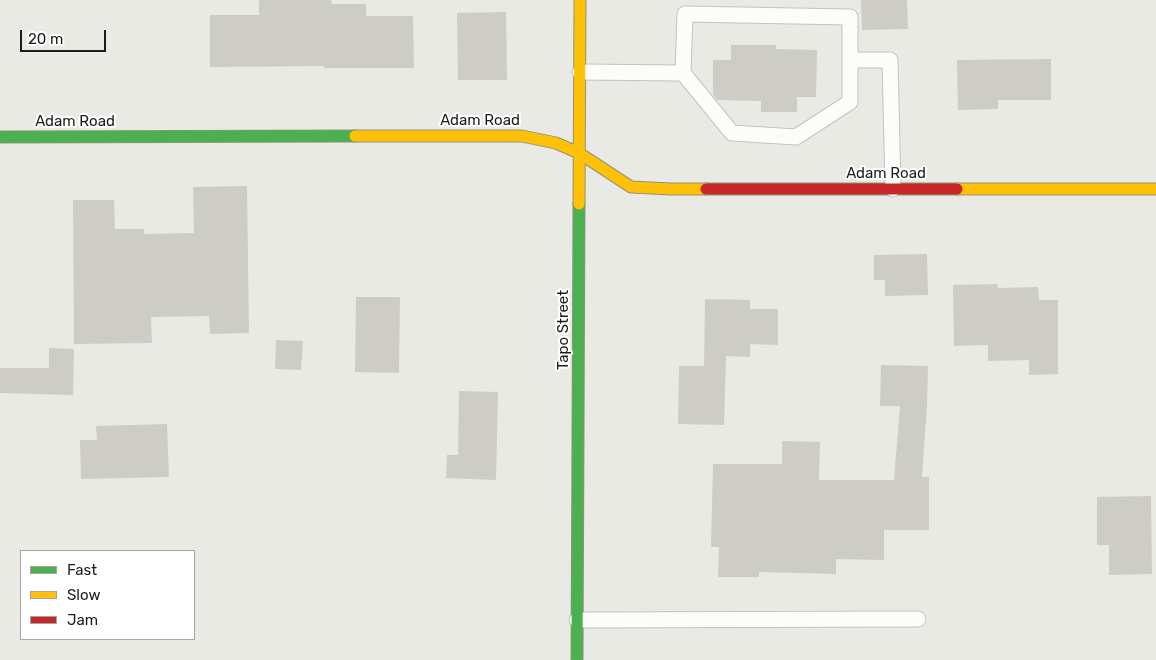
<!DOCTYPE html>
<html>
<head>
<meta charset="utf-8">
<style>
	body { margin:0 }
	#map { position:relative; width:1156px; height:660px; overflow:hidden; background:#eaeae4; font-family:Rubik,sans-serif }
	canvas { display:block }
	.legend { position:absolute; left:20px; top:550px; width:175px; height:90px; box-sizing:border-box; background:#fff; border:1px solid #a4a4a4; margin:0; padding:6px 9px; list-style:none; font-size:15px; color:#1c1c1c }
	.legend li { display:flex; align-items:center; gap:10px; height:25px }
	.legend b { width:25px; border:1px solid #a4a4a4 }
	.scale { position:absolute; left:20px; top:30px; width:86px; height:22px; box-sizing:border-box; border:2px solid #1c1c1c; border-top:0; padding-left:6px; font-size:15px; line-height:18px; white-space:nowrap; color:#1c1c1c; -webkit-text-stroke:4px #fff; paint-order:stroke }
</style>
</head>
<body>
<div id="map">
<canvas width="1156" height="660"></canvas>
<ul class="legend">
<li><b style="height:6px;background:#4caf50"></b>Fast</li>
<li><b style="height:6px;background:#ffc107"></b>Slow</li>
<li><b style="height:6px;background:#c62828"></b>Jam</li>
</ul>
<div class="scale">20 m</div>
</div>
<script>
const ctx = document.querySelector('canvas').getContext('2d');
ctx.lineJoin = 'round';
function fillPath(path, color) { ctx.fillStyle = color; ctx.fill(path, 'evenodd'); }
function trace(path, color, width, dash) { ctx.strokeStyle = color; ctx.lineWidth = width; ctx.lineCap = dash ? 'butt' : 'round'; ctx.setLineDash(dash || []); ctx.stroke(path); }
function label(font, color, halo, rows, align = 'center') {
  ctx.font = font + ' Rubik,sans-serif'; ctx.lineWidth = 4; ctx.setLineDash([]); ctx.textBaseline = 'middle'; ctx.strokeStyle = halo; ctx.fillStyle = color; for (const [text, x, y, turn = 0] of rows) {
    ctx.save(); ctx.translate(x, y); ctx.rotate((+turn || 0) * Math.PI / 180); ctx.textAlign = isNaN(turn) ? turn : align; if (halo) ctx.strokeText(text, 0, 0); ctx.fillText(text, 0, 0); ctx.restore();
  }
}
fillPath(new Path2D(`
	M259 0H331L332 4H366V16H413L414 68H324V66L210 67V15H259Z
	M861 0H907L908 29 862 30Z
	M506 12 507 80H458L457 13Z
	M731 45H776V49L817 50 816 97H797V112H761V101L717 100 713 94V60H731Z
	M1051 59V100H998V109L958 110 957 60Z
	M247 186 249 333 210 334 209 316 151 317 152 343 74 344 73 200H114L115 229H144V234L194 233 193 187Z
	M927 254 928 295 885 296V280H874V255Z
	M997 284 998 288 1038 287 1039 300H1058V374L1029 375V360L988 361V345L954 346 953 285Z
	M356 297H400L399 373 355 372Z
	M705 299 750 300V309H778V345L750 344V357L726 356 724 425 678 424 679 366H704Z
	M276 340 303 341 301 370 275 369Z
	M49 348 74 349 73 395 0 393V368H49Z
	M881 365 928 366 927 405 922 477H929V530H884V560L836 559V574L759 572V577H718L719 547H711L713 464H782V441L820 442 819 480H894L900 406H880Z
	M459 391 498 392 496 480 446 478 447 455H458Z
	M167 424 169 477 81 479 80 440H97L96 426Z
	M1151 496 1152 574 1109 575V545H1097V497Z`), '#cdccc7');
const lane = new Path2D(`
	M850 60H890L893 189
	M580 72 683 73 685 14 850 17V102L796 137 732 133 683 73
	M577 620 918 619`);
const fast = new Path2D(`
	M0 137 355 136
	M577 660 579 204`);
const slow = new Path2D(`
	M355 136H522L556 143 579 153 631 187 671 189H706
	M957 189H1156
	M579 204 580 0`);
const jam = new Path2D(`
	M706 189H957`);
trace(lane, '#c3c3c0', 17);
trace(fast, '#8c947c', 13);
trace(slow, '#8c947c', 13);
trace(jam, '#8c947c', 13);
trace(lane, '#fcfcfb', 15);
trace(fast, '#4caf50', 11);
trace(slow, '#ffc107', 11);
trace(jam, '#c62828', 11);
label('15px', '#1c1c1c', '#fff', [
	["Adam Road",480,121],
	["Adam Road",75,122],
	["Adam Road",886,174],
	["Tapo Street",564,330,-90]
]);
</script>
</body>
</html>
